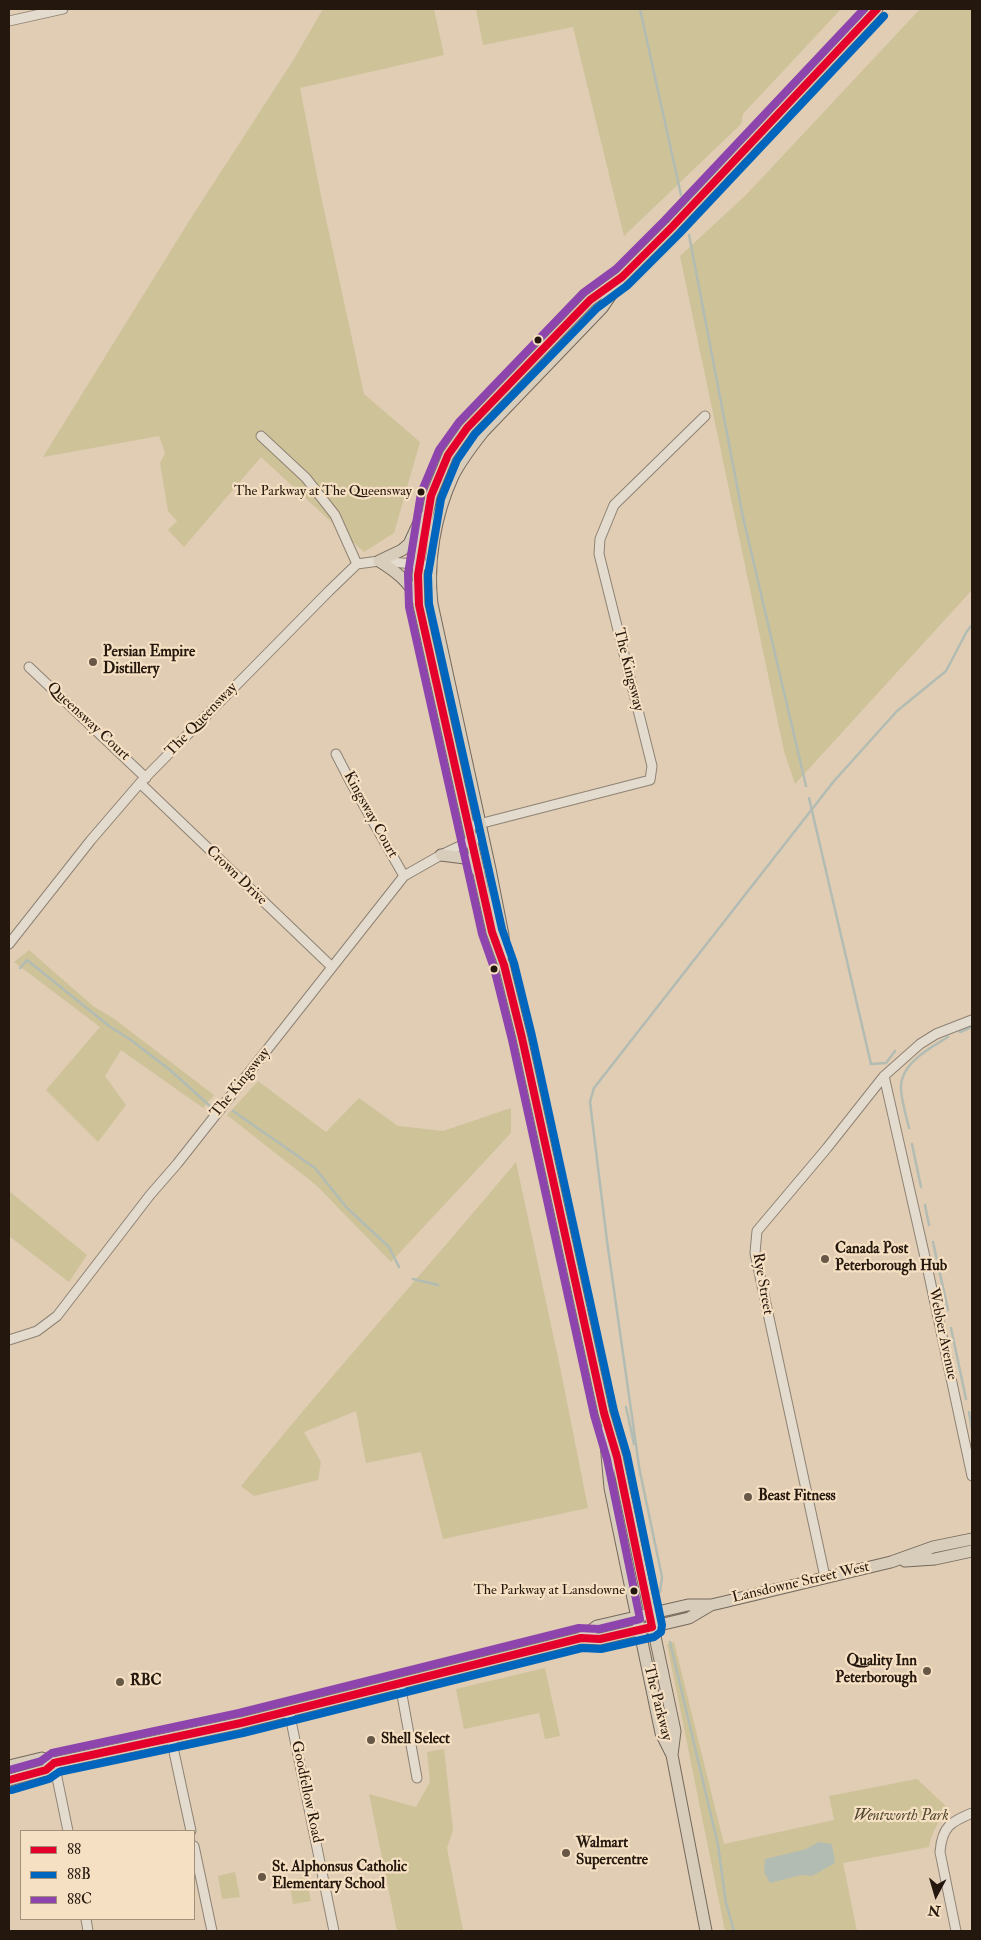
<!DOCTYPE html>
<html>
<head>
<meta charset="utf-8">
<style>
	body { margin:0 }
	#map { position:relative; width:981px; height:1940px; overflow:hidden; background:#e0cdb4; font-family:"IM FELL Double Pica",serif }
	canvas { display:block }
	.frame { position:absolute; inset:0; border:10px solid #24170d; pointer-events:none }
	.legend { position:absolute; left:20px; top:1830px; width:175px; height:90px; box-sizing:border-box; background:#f6e0c3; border:1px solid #a2907a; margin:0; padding:6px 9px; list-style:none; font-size:15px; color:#24170d }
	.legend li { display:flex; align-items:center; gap:10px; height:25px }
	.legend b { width:25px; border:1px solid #a2907a }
	.north { position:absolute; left:911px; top:1870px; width:50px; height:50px; -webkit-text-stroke:4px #f6e0c3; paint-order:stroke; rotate:186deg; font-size:14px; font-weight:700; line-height:20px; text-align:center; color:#24170d }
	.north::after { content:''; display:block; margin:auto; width:18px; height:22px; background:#24170d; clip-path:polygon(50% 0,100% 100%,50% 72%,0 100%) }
</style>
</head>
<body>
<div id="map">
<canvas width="981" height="1940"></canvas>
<div class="frame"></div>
<ul class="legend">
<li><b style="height:6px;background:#e4002b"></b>88</li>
<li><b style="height:6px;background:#0065bd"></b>88B</li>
<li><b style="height:6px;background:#8e44ad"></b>88C</li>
</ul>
<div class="north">N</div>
</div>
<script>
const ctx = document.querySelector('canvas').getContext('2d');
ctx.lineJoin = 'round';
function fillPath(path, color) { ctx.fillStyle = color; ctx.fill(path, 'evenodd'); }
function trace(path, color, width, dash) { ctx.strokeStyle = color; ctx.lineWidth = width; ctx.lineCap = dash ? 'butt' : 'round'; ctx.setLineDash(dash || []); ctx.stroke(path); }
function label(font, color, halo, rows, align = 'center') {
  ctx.font = font + ' "IM FELL Double Pica",serif'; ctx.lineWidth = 4.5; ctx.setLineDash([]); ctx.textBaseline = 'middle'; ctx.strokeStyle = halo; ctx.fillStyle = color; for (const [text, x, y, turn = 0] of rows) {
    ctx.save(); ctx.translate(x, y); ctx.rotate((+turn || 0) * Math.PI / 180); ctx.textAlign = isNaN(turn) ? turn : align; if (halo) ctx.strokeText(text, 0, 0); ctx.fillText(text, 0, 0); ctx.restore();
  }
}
fillPath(new Path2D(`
	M323 9H434L444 55 300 88 321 196 364 394 420 442 394 533 364 552 261 457 184 547 168 530 177 521 168 511 160 463 165 453 159 436 43 457 191 218 294 59Z
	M476 9H841L743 114 741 124 624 236 573 27 483 45Z
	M920 9H972V590L795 784 784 751 680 256 746 195Z
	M29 950 93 1006 113 1018 214 1095 203 1108 121 1050 105 1076 126 1105 98 1142 46 1090 100 1027 14 962Z
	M258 1081 326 1132 359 1098 398 1126 443 1131 511 1108V1133L391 1262 316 1185 227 1115Z
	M516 1162 560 1367 588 1508 443 1539 421 1452 366 1463 356 1411 304 1432 321 1462 318 1480 254 1496 241 1486C330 1376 425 1271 516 1162Z
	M9 1191 87 1255 69 1282 9 1236Z
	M674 1642 724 1844 834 1820 829 1796 917 1779 950 1810C938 1821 932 1831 929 1847L843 1863 857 1931H725L667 1644Z
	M545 1668 560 1736 545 1739 539 1713 464 1729 456 1689Z
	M444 1749 453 1830 447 1848 463 1931H397L369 1794 416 1807 430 1782 427 1752Z
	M235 1872 240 1897 222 1899 218 1876Z
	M306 1877 311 1901 293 1904 289 1880Z`), '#cec298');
fillPath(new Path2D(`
	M819 1842 832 1844 835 1863 812 1876 801 1875 770 1883 764 1872 765 1859 806 1849Z`), '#b3bcb3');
trace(new Path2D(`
	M640 9 681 195
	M689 235 743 517 806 786
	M809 798 871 1064 886 1063 895 1051
	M20 968 27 960 109 1026 131 1040 170 1070 210 1106
	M960 1032 972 1027
	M233 1111 315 1168 347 1208 389 1247 399 1267
	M909 1128C906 1116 902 1102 901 1090 899 1064 930 1048 948 1037
	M912 1144 921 1187
	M925 1205 929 1225
	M933 1242 948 1310
	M413 1279 438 1285
	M951 1328 966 1399
	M969 1412 972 1430
	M634 1443 626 1407 634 1444
	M639 1466 607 1241 590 1102 594 1088 834 781 897 711 946 671 967 631 972 625
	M639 1467 662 1577 660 1592
	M670 1642 718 1845 726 1903 734 1931`), '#b3bcb3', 2.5);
const minor = new Path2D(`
	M9 21 63 9
	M261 436 306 478 335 515 357 564
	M29 667 146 778
	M336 754 350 781 404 876
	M140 783 332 967
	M475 825 650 780 652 766 599 554 600 539 614 505 705 416
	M9 944 91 840 140 783 329 591 357 564 379 561 426 565
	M884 1076 927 1266 972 1476
	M9 1340 37 1331 57 1316 150 1195 177 1164 404 876 441 855 483 835
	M825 1577 755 1253 757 1231 827 1148 884 1076 920 1044 936 1034 972 1020
	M400 1684 417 1778
	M289 1711 334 1931
	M171 1738 191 1831
	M54 1763 68 1831
	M194 1846 212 1931
	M86 1919 88 1931
	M956 1931 940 1852C942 1826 951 1822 972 1813`);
const major = new Path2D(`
	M379 561 402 550 409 544 421 518
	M379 561C395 571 409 581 417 599
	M441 855 465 858 479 872
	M504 954 503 935 490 869 432 604C427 562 435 515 453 476 461 460 472 446 483 432L602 308 619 283
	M605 1432 610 1488 661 1733 672 1755 706 1931
	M905 1561 935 1559 972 1551
	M581 1638 597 1626 688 1605H711L724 1602 891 1562 933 1547 972 1539
	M672 1755 675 1731 617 1457 604 1413 522 1038 504 965 492 932 419 605 418 575 421 549 431 496 448 455 467 428 590 300 622 277 672 227 877 9
	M9 1766 42 1758 54 1763
	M9 1780 46 1770 54 1763 241 1723 581 1638 600 1639 689 1618 711 1605`);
trace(minor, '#8e8273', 11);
trace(major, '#75695c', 13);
trace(minor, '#e4dbcf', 9);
trace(major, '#d8ccbb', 11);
trace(new Path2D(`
	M9 1780 46 1770 54 1763 241 1723 581 1638 600 1639 652 1627 617 1457 604 1413 522 1038 504 965 492 932 419 605 418 575 431 496 448 455 467 428 590 300 622 277 672 227 877 9`), '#e4002b', 8);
trace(new Path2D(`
	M12 1790 49 1779 59 1772 243 1733 582 1648 601 1649 654 1637 661 1632 662 1625 627 1455 614 1411 532 1036 514 963 502 929 429 604 428 575 441 499 457 460 475 434 597 308 628 285 679 234 884 16`), '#0065bd', 8);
trace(new Path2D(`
	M9 1770 41 1761 52 1753 239 1713 579 1628 599 1629 640 1619 607 1459 594 1415 512 1040 494 968 482 934 409 607 408 574 421 493 439 450 459 422 583 293 616 269 665 220 864 9`), '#8e44ad', 8);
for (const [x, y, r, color] of [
	[538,340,4.5,"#24170d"],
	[421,492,4.5,"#24170d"],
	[93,662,5,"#665747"],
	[494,969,4.5,"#24170d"],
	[825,1259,5,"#665747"],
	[748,1497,5,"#665747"],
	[634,1591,4.5,"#24170d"],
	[927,1671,5,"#665747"],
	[120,1682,5,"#665747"],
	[371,1740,5,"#665747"],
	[566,1853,5,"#665747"],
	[262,1877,5,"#665747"]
]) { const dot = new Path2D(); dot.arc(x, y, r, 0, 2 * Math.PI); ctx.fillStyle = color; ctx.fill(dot); trace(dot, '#f6e0c3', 2); }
label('14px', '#24170d', '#f6e0c3', [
	["The Parkway at The Queensway",412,492],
	["The Parkway at Lansdowne",625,1591]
], 'right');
label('bold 15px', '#24170d', '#f6e0c3', [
	["Persian Empire",103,653],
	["Distillery",103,670],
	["Canada Post",835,1250],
	["Peterborough Hub",835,1267],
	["Beast Fitness",758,1497],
	["Quality Inn",917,1662,"right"],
	["Peterborough",917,1679,"right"],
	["RBC",130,1682],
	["Shell Select",381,1740],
	["Walmart",576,1844],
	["Supercentre",576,1861],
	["St. Alphonsus Catholic",272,1868],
	["Elementary School",272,1885]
], 'left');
label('15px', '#24170d', '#f6e0c3', [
	["The Kingsway",628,670,76],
	["The Queensway",202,720,-46],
	["Queensway Court",88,722,43],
	["Kingsway Court",370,815,61],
	["Crown Drive",236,876,44],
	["The Kingsway",241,1083,-51],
	["Rye Street",762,1284,80],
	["Webber Avenue",942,1334,78],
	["Lansdowne Street West",801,1583,-13],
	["The Parkway",657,1703,76],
	["Goodfellow Road",306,1792,78]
]);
label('italic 15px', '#534830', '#f6e0c3', [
	["Wentworth Park",901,1817]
]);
</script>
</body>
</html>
